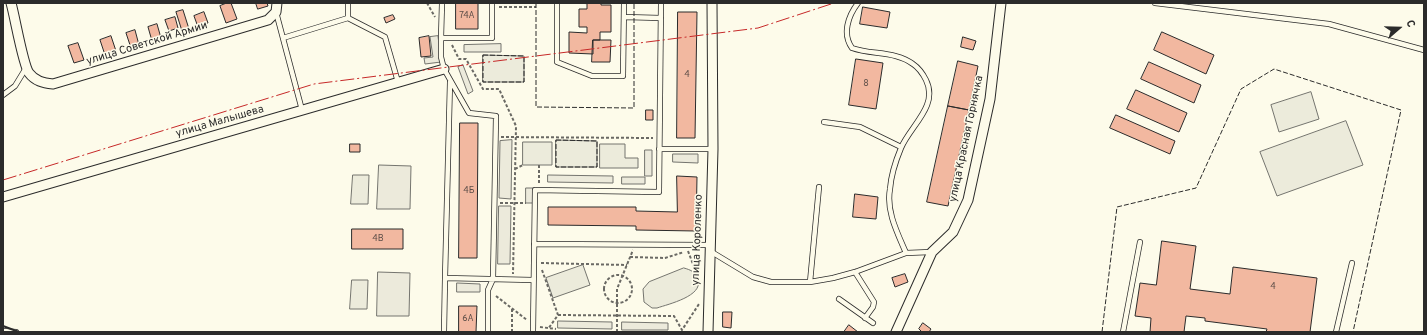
<!DOCTYPE html>
<html>
<head>
<meta charset="utf-8">
<style>
	body { margin:0 }
	#map { position:relative; width:1427px; height:335px; overflow:hidden; background:#fdfbea; font-family:Overpass,sans-serif }
	canvas { display:block }
	.frame { position:absolute; inset:0; border:4px solid #2b2b2b; pointer-events:none }
	.north { position:absolute; left:1379px; top:8px; width:40px; height:40px; -webkit-text-stroke:3px #fdfbea; paint-order:stroke; rotate:70deg; font-size:11px; font-weight:700; line-height:16px; text-align:center; color:#2b2b2b }
	.north::after { content:''; display:block; margin:auto; width:14px; height:18px; background:#2b2b2b; clip-path:polygon(50% 0,100% 100%,50% 72%,0 100%) }
</style>
</head>
<body>
<div id="map">
<canvas width="1427" height="335"></canvas>
<div class="frame"></div>
<div class="north">С</div>
</div>
<script>
const ctx = document.querySelector('canvas').getContext('2d');
ctx.lineJoin = 'round';
function fillPath(path, color) { ctx.fillStyle = color; ctx.fill(path, 'evenodd'); }
function trace(path, color, width, dash) { ctx.strokeStyle = color; ctx.lineWidth = width; ctx.lineCap = dash ? 'butt' : 'round'; ctx.setLineDash(dash || []); ctx.stroke(path); }
function label(font, color, halo, rows, align = 'center') {
  ctx.font = font + ' Overpass,sans-serif'; ctx.lineWidth = 3; ctx.setLineDash([]); ctx.textBaseline = 'middle'; ctx.strokeStyle = halo; ctx.fillStyle = color; for (const [text, x, y, turn = 0] of rows) {
    ctx.save(); ctx.translate(x, y); ctx.rotate((+turn || 0) * Math.PI / 180); ctx.textAlign = isNaN(turn) ? turn : align; if (halo) ctx.strokeText(text, 0, 0); ctx.fillText(text, 0, 0); ctx.restore();
  }
}
const green = new Path2D(`
	M483 55 524 56V82H483Z
	M1311 92 1319 119 1279 132 1271 105Z
	M1346 121 1363 165 1277 196 1260 152Z
	M556 140 597 141V167H556Z
	M523 142H552V165H523Z
	M600 144H625V158H638V168H600Z
	M353 175H369L368 204H351Z
	M583 265 590 285 553 298 546 278Z
	M684 268C691 270 696 272 698 280 703 296 669 304 657 308H652L644 302 643 289 649 282Z
	M352 280H368L367 309H350Z`);
fillPath(green, '#ecebdb');
trace(green, '#74746e', 1);
const parking = new Path2D(`
	M438 36 441 62 425 64 424 58 433 57 430 37Z
	M501 44V52H464V45Z
	M463 65 473 91 468 94 458 67Z
	M512 140 511 199 499 198 500 141Z
	M645 150H652V176H645Z
	M673 154H698V163L673 162Z
	M379 165 411 166 410 209H377Z
	M548 175 613 176V183L548 182Z
	M622 177H645V184H622Z
	M526 188H534V203H526Z
	M499 206H511L510 264H498Z
	M378 272 410 273 409 316H377Z
	M457 283 480 284V292H457Z
	M558 321 612 322V329L558 328Z
	M622 322 668 323V330H622Z`);
fillPath(parking, '#eceadb');
trace(parking, '#74746e', 1);
const building = new Path2D(`
	M227 3H231L237 19 226 23 220 6Z
	M256 3H267L268 6 258 9Z
	M456 3H478V29H456Z
	M569 3H601V5H611V32H600V40H593V54L569 53V32L587 33V27H579V9H587V4Z
	M863 7 890 12 887 28 860 24Z
	M183 10 189 29 182 31 176 12Z
	M204 12 208 23 198 27 194 16Z
	M678 12H697L695 138H677Z
	M393 15 395 19 386 23 384 18Z
	M175 17 178 28 169 31 165 20Z
	M157 24 161 38 152 41 148 27Z
	M135 30 139 45 131 48 126 33Z
	M1162 32 1214 55 1206 74 1154 50Z
	M111 36 116 51 105 55 100 40Z
	M429 36 431 56 421 57 419 38Z
	M963 37 976 41 973 50 961 47Z
	M593 40H611L610 62H592Z
	M78 43 84 60 74 63 68 46Z
	M856 59 883 63 876 109 849 105Z
	M958 61 978 66 969 110 948 106Z
	M1149 62 1201 85 1194 103 1141 79Z
	M1136 90 1187 113 1179 132 1127 109Z
	M948 106 969 110 948 206 927 202Z
	M646 110H653V120H646Z
	M1116 115 1175 141 1170 154 1110 128Z
	M460 123H478L477 258H459Z
	M350 144H360V152H350Z
	M677 176 697 177 696 231 636 230V226L548 225V207H636V211L677 212Z
	M855 194 878 197 876 219 853 217Z
	M352 229H403V249H352Z
	M1162 241 1196 246 1190 289 1230 294 1233 267 1317 278 1310 332H1266L1267 329 1205 321V318L1186 316 1184 332H1150L1151 318 1135 316 1140 283 1156 285Z
	M905 274 908 282 895 287 892 278Z
	M459 306H477L476 332H459Z
	M723 312H732L731 328 723 327Z
	M923 323 931 329 929 332H922L919 329Z
	M849 325 858 332H844Z`);
fillPath(building, '#f2b8a0');
trace(building, '#2b2b2b', 1);
const service = new Path2D(`
	M557 3V62L592 76H623L624 3
	M858 3C848 16 842 34 852 48 872 55 896 51 913 64 919 68 923 74 926 80 939 106 910 126 901 148 896 160 891 176 890 189 886 211 897 232 906 253
	M1155 3 1329 24 1424 50
	M276 12 302 110
	M624 17 661 18
	M348 18 385 37 398 82
	M283 38 348 18V3
	M441 38 442 3
	M450 82 445 278 533 280
	M3 95 15 86 26 68
	M824 122 860 127 901 147
	M659 149H713
	M534 244 710 245
	M710 251 753 277 771 282H810L833 278 855 272 906 253 931 252
	M855 272 874 302 873 307 865 318
	M810 282 819 187
	M839 299 873 323
	M3 331 16 332
	M444 332 445 278
	M488 332V290L493 279 496 116 469 113 444 69 441 57V38H492V3
	M533 332 535 190 659 192 661 3
	M1123 332 1140 242
	M1336 332 1352 263`);
const minor = new Path2D(`
	M11 3C15 17 23 65 29 73 35 81 43 83 53 84L268 20 276 12 277 3
	M3 197 444 69
	M708 332 713 149 712 3
	M896 332 932 252 953 232 968 200 990 99 1001 3`);
trace(service, '#2b2b2b', 6);
trace(minor, '#2b2b2b', 11);
trace(new Path2D(`
	M427 3 435 17
	M499 7H536
	M452 45 459 59H466L483 89H499L516 126 513 274
	M501 137 653 138
	M515 169 523 165
	M539 183V165
	M500 203H526
	M688 251 699 280
	M630 257 665 258 684 252
	M541 263 627 265
	M542 270 558 315 548 329
	M604 289a14 14 0 1 1 28 0a14 14 0 1 1-28 0Z
	M496 296 527 320
	M558 315 674 316 682 330 699 304
	M540 327 556 329
	M512 332V309
	M617 332V289L633 250`), '#6a6964', 2, [3, 2]);
trace(service, '#fdfbea', 4.5);
trace(minor, '#fdfbea', 9);
trace(new Path2D(`
	M536 3V107L634 108V3
	M483 55 524 56V82H483Z
	M556 140 597 141V167H556Z
	M1102 332 1117 207 1196 188 1241 89 1274 69 1401 110 1353 332`), '#2b2b2b', 1, [5, 2]);
trace(new Path2D(`
	M3 326 19 332`), '#2b2b2b', 2);
trace(new Path2D(`
	M3 180 314 84 758 28 834 3`), '#c62828', 1, [14, 3, 2, 3]);
label('9px', '#5d4e48', null, [
	["74А",467,16],
	["4",687,75],
	["8",866,84],
	["4Б",469,191],
	["4В",378,239],
	["4",1273,287],
	["6А",468,319]
]);
label('11px', '#2b2b2b', '#fdfbea', [
	["улица Советской Армии",147,44,-17],
	["улица Малышева",220,122,-16],
	["улица Красная Горнячка",967,139,-78],
	["улица Короленко",698,240,-88]
]);
</script>
</body>
</html>
